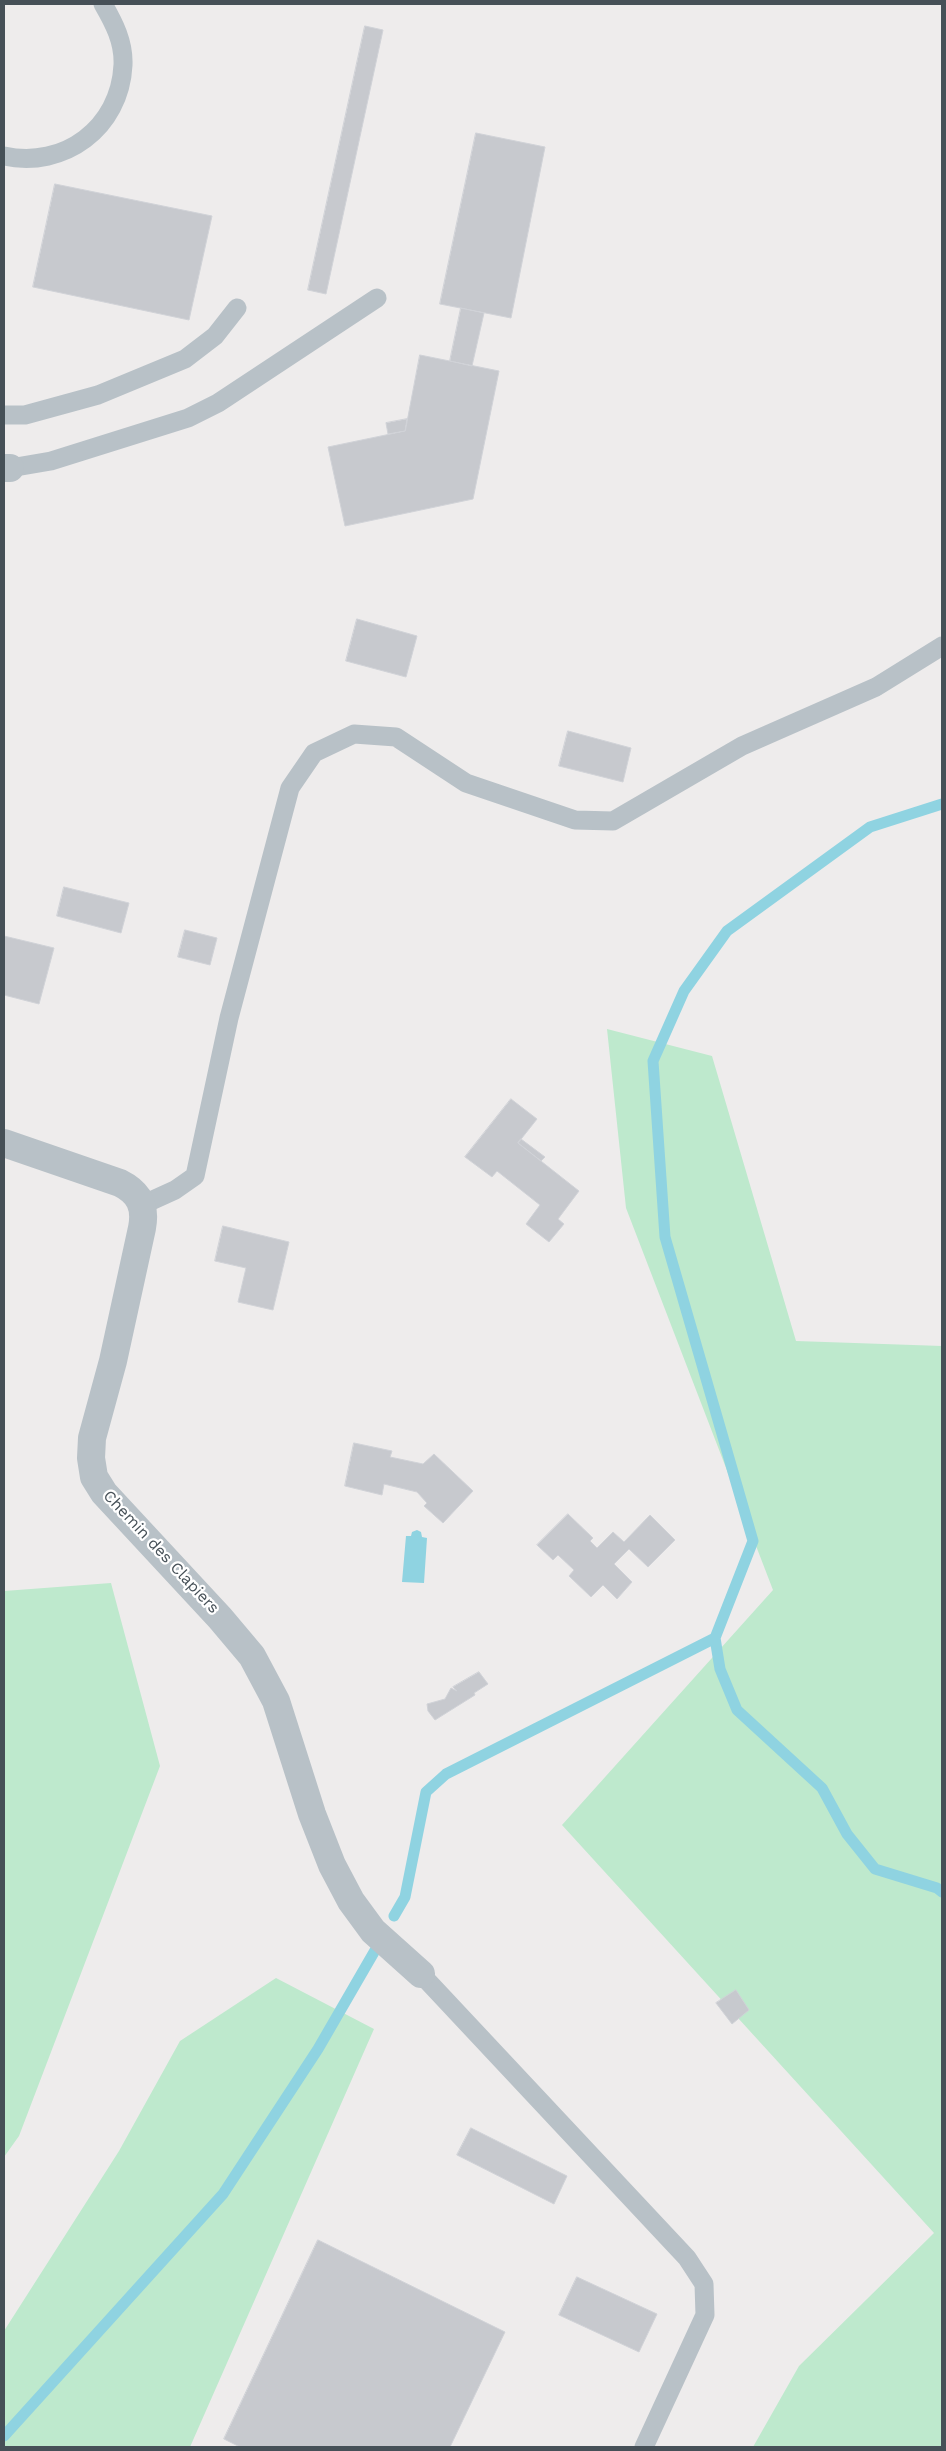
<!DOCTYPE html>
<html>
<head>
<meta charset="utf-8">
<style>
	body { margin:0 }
	#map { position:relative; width:946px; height:2451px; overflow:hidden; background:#eeecec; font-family:"Work Sans",sans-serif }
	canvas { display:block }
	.frame { position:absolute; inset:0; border:5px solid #465057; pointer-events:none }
</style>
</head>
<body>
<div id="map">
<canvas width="946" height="2451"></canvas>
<div class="frame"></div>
</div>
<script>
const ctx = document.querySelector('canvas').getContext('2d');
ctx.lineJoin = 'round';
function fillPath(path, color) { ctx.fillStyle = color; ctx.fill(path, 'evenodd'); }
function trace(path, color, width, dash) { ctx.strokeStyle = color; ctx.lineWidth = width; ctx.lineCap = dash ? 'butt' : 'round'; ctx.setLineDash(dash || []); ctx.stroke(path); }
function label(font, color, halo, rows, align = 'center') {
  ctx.font = font + ' "Work Sans",sans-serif'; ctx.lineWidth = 4.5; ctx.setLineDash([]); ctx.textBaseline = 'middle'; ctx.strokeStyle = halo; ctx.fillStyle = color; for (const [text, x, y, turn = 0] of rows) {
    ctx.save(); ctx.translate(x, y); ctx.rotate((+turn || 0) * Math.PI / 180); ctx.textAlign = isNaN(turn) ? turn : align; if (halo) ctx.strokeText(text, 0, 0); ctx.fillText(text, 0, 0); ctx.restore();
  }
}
fillPath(new Path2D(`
	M607 1029 712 1056 796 1341 942 1346V2447H753L799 2366 934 2233 562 1825 773 1590 626 1208Z
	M111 1583 160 1766 19 2136 4 2157V1591Z
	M276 1978 374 2029 190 2447H4V2331L119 2151 180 2041Z`), '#bee9cd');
fillPath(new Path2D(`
	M417 1530 421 1532 422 1537 427 1538 424 1583 402 1582 406 1536H411L412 1532Z`), '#8fd3e1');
trace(new Path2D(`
	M715 1638 720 1669 737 1710 822 1788 847 1834 875 1869 937 1888 942 1892
	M394 1916 405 1897 426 1792 446 1774 715 1638 753 1541 665 1237 653 1061 684 991 727 931 870 827 942 804
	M4 2436 223 2194 318 2049 377 1947`), '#8fd3e1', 11);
const building = new Path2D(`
	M365 26 383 30 326 294 308 290Z
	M476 133 545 147 511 318 440 304Z
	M55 184 212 216 189 320 33 287Z
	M461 308 484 313 472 366 450 361Z
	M420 355 499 371 473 499 345 526 328 447 405 431Z
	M407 419 405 431 388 434 386 423Z
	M357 619 417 636 406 677 346 661Z
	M568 731 631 748 623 782 559 766Z
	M64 887 129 903 121 933 57 916Z
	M185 930 217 938 210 965 178 957Z
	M4 936 54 948 39 1004 4 995Z
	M511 1099 537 1119 518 1143 579 1191 558 1219 564 1224 549 1242 526 1224 540 1205 497 1171 492 1177 465 1157Z
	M521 1139 545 1157 541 1161 518 1143Z
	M223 1226 289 1242 273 1310 238 1302 246 1268 215 1261Z
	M354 1443 392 1451 390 1457 423 1464 434 1454 473 1491 443 1523 424 1506 427 1503 417 1492 384 1484 382 1495 345 1486Z
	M568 1514 593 1538 590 1541 597 1548 613 1532 624 1542 650 1515 675 1540 648 1567 629 1549 614 1564 632 1582 617 1599 603 1585 591 1597 569 1576 574 1570 558 1555 553 1560 537 1545Z
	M479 1672 488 1684 474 1693 475 1695 435 1720 428 1711 427 1704 445 1699 451 1688 457 1691 453 1687Z
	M736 1990 749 2010 732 2024 716 2003Z
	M471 2128 567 2176 554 2204 457 2155Z
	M318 2240 505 2332 450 2447H240L224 2439Z
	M577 2277 657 2314 639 2352 559 2315Z`);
fillPath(building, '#c7c9ce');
trace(building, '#d0d2d7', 1);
trace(new Path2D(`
	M4 156C64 169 120 128 123 65 124 42 114 23 103 4
	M4 415H25L98 395 185 359 215 336 237 308
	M10 468 51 461 188 418 218 403 377 298
	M142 1205 175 1190 195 1176 229 1018 290 788 314 753 354 734 396 737 466 783 575 820 613 821 742 746 876 687 942 646
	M421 1974 687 2258 704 2284 705 2315 644 2447`), '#b8c1c7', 19);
trace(new Path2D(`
	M4 468H10
	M4 1143 120 1183C140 1193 146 1207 142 1228L113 1361 92 1438 91 1458 94 1477 104 1493 220 1618 252 1656 276 1701 312 1814 332 1865 351 1901 373 1931 421 1974`), '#b8c1c7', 28);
label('16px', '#465057', '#fff', [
	["Chemin des Clapiers",161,1552,47]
]);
</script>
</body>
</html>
